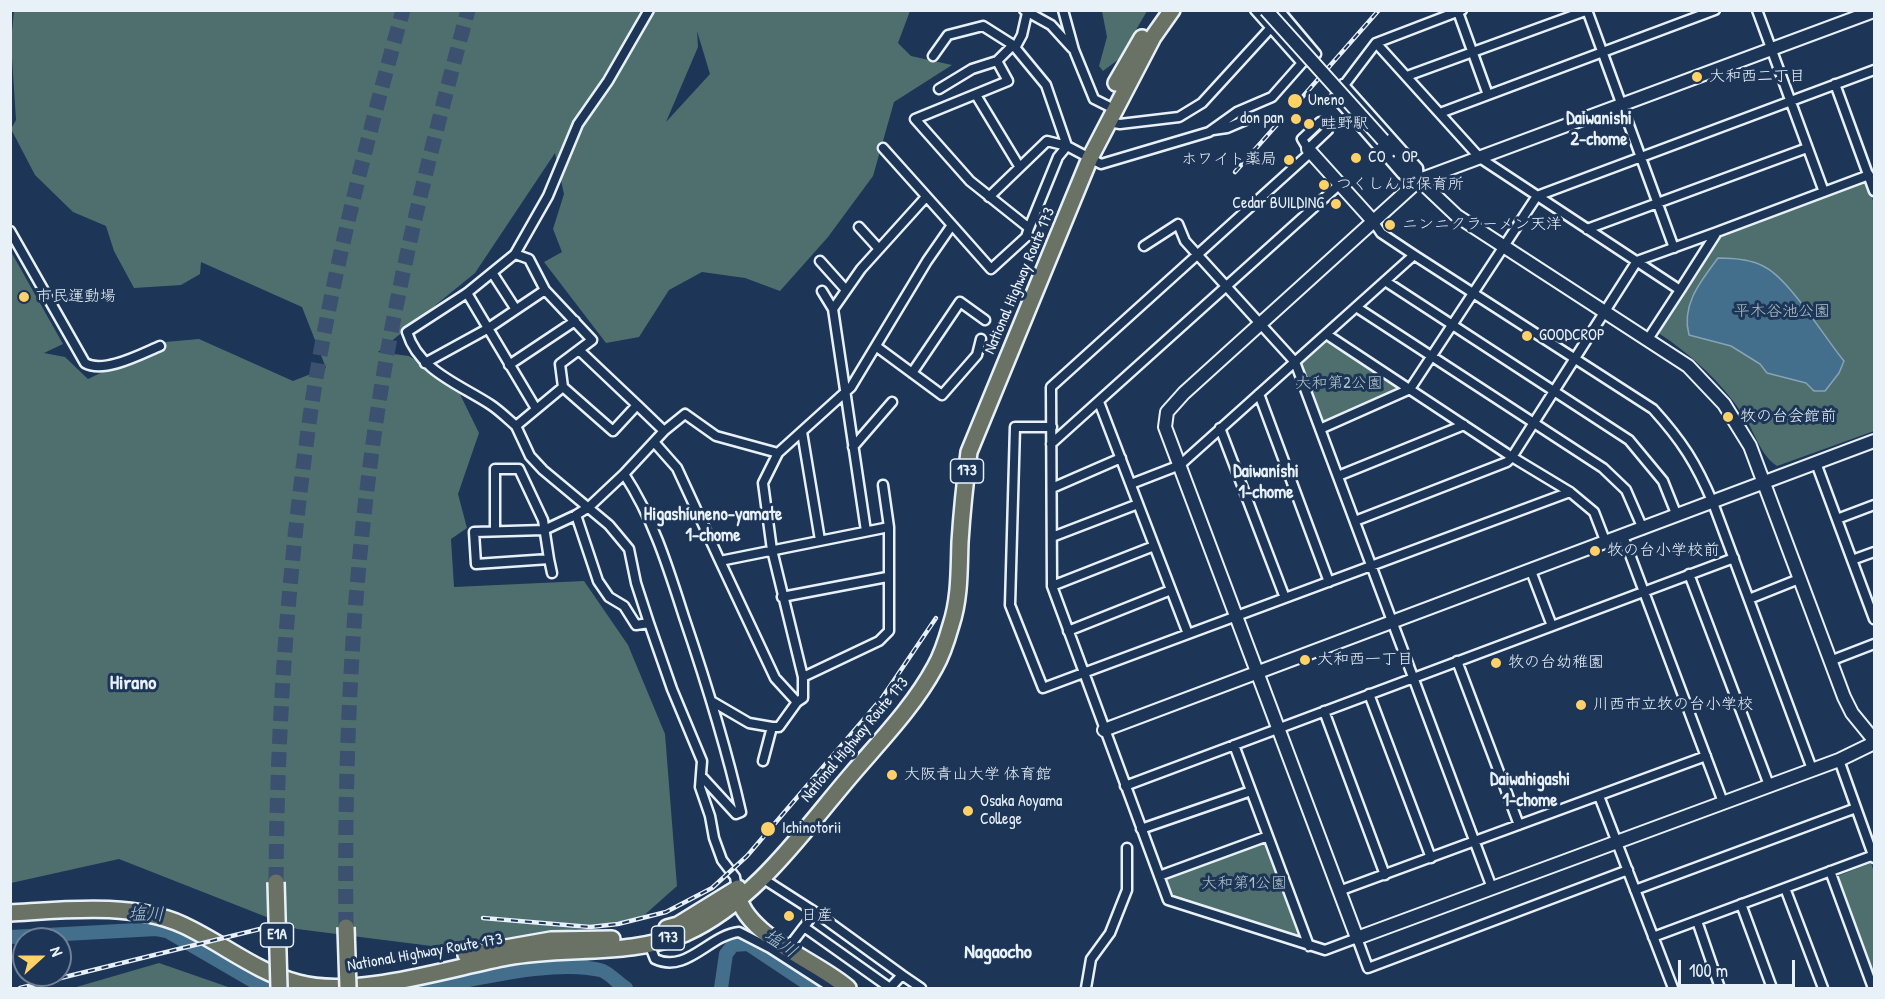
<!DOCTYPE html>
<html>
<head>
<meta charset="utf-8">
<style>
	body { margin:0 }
	#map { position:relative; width:1885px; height:999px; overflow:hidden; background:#1d3557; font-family:"Patrick Hand",sans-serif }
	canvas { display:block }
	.frame { position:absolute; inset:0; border:12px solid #e8f1f8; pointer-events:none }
	.north { position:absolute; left:12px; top:927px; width:60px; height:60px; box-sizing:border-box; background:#1d3557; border:2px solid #6e8097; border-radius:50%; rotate:69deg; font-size:16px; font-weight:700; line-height:24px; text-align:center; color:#e8f1f8 }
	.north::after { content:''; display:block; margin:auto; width:21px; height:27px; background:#ffd166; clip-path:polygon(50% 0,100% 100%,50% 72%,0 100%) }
	.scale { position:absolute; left:1678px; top:960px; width:117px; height:27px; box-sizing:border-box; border:3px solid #e8f1f8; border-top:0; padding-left:8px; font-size:18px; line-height:21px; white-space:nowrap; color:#e8f1f8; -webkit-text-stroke:4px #1d3557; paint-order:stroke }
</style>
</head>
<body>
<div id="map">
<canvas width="1885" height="999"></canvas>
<div class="frame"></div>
<div class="north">N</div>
<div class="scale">100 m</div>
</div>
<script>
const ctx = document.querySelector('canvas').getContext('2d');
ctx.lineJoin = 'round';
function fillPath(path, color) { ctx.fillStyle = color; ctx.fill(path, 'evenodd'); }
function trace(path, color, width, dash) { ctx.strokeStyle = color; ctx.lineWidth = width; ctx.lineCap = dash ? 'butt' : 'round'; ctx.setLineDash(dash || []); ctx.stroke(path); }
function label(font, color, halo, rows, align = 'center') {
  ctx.font = font + ' "Patrick Hand","Klee One",sans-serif'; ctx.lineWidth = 6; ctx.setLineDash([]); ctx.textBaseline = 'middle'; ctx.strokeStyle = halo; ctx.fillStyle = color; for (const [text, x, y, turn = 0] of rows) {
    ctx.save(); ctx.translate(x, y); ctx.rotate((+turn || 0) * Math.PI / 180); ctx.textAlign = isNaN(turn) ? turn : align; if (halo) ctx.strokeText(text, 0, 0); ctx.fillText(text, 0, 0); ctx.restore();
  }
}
fillPath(new Path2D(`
	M14 11H910L898 43 911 56 952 65 894 102 873 176 828 237 780 291 745 278 702 272 669 290 639 337 606 343 544 262 562 252 553 229 564 194 555 153 475 273 378 352 409 356 456 386 479 433 458 494 467 528 451 539 454 587 584 581 628 645 665 734 677 886 641 918 455 949 297 929 119 859 11 883 10 250 63 344 44 353 65 357 88 379 165 342 199 339 293 381 326 368 302 307 201 262 200 274 181 285 134 288 114 251 106 226 73 212 35 175 11 129 16 120 11 42ZM697 31 710 74 666 122 698 47Z
	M1102 11H1147L1119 59 1103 71 1099 66 1107 37Z
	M1865 180 1874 203V431L1777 466C1760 455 1755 432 1744 416 1720 381 1692 355 1657 332L1719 236Z
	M1326 342 1401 389V394L1325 422 1321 420 1300 365Z
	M1263 839 1300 936 1296 939 1169 897 1162 877Z
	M1871 863 1874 872V987L1835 877Z
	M159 963 231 988H73Z`), '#4f6f6e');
const water = new Path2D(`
	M1718 258C1733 258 1750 259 1763 266 1789 278 1824 337 1844 361L1839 373 1825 391H1814L1806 383 1767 373 1760 364 1731 346 1689 335C1681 305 1700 282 1718 258Z`);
fillPath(water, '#446f8c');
trace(water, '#86a3b7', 1.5);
trace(new Path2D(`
	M10 937 156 929 167 931 265 988
	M427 988C475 980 554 959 600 970 609 972 617 983 626 988
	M721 988 726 954 733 945 748 944 814 988`), '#446f8c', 14);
trace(new Path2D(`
	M276 882C277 717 289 553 314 390 335 262 368 136 403 10
	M346 927C344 760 351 595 375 429 395 288 431 148 468 10`), '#3b516f', 15, [15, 8]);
const street = new Path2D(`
	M1024 10 1051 25 1072 48
	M1063 10 1074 50 1094 99 1114 109
	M1255 10 1302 63
	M1587 10 1674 248
	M1757 10 1824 192
	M1458 12 1488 95
	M1376 43 1480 158 1680 290 1648 339
	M1015 48 1022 35 1027 13
	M933 56 948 35 983 26 1013 45
	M1407 76 1588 10
	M1343 84 1418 168 1419 180 1407 179 1402 174 1335 97 1376 43 1462 10
	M1835 84 1874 191
	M939 89 972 69 997 61
	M976 95 1019 166
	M1440 113 1715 10
	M1108 122 1120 124 1179 117 1202 103 1278 20
	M1320 122 1328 124V130L1308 149 1302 139Z
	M1213 130 1227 128 1248 119
	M883 148 952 225
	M1311 152 1051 387 1052 586 1168 900 1325 950 1357 938 1368 968 1628 870
	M989 197 1047 141 1067 146 1101 164 1209 132 1237 112 1272 97 1302 63 1316 54 1279 10
	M1373 221 1381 233 1414 255 1653 409C1682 441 1696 463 1713 503L1812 769
	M859 227 879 249
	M1587 229 1807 148
	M10 231 85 363C104 374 141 354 160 346
	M1717 232 1869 175
	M1144 246 1178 224 1185 241 1295 362 1492 888
	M515 254 548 196 578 124 608 81 649 10
	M820 261 846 290
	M493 274 515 308
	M1385 281 1629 440 1663 481 1677 516
	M822 291 833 309 866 531
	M467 293 535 407
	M1356 307 1603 468 1626 490 1643 529
	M833 309 861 269 926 197
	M1326 334 1512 457 1570 492 1594 512 1606 543
	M877 347 942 395 977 355 981 339
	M425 363 487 329 545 290 592 340 560 364 563 387 516 426 530 456 543 470 609 525 629 549 636 583 649 623 672 689 702 761 700 787 710 816 714 838 722 860 735 877 737 889
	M509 365 575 321
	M912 373 960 302 985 320
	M563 387 613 431 637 405 579 350
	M1259 394 1329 582
	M1099 402 1188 634
	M516 426C508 419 500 411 491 405 459 384 419 371 407 332L467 293 515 254 529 259 545 290
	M1052 427H1015L1010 605 1043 688 1570 492
	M1220 428 1285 598
	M1320 429 1410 389 1537 196 1874 70
	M664 431 685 414 716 436 778 453
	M802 432 820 540
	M654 442 677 468 720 561 889 527V631L879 641 803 677V698L797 702 779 727H772L763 761
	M1051 444 1341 183
	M853 447 892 402
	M1816 463 1874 619
	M624 474C653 518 668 567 684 617 706 682 726 746 741 812L736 814 703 778
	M1338 476 1464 425
	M1131 484 1180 465 1414 255
	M883 485 889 527
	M1052 488 1121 458
	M576 515 598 581 609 597 624 606 636 625 649 623
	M1837 519 1874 505
	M1355 521 1507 462 1512 457 1637 261 1717 232 1680 290
	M495 531V469H519L543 520 549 559
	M1623 536 1723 802
	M1052 537 1138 504
	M1852 560 1874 552
	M720 561 775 678 797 702
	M1531 571 1552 626
	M552 573 549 559 476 564 474 532 544 530 576 515 589 507 624 474 664 431 637 405
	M1689 574 1769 785
	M1052 586 1154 546
	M782 597 887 577
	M1749 599 1799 579
	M1068 631 1171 590
	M1457 661 1519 825
	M1830 661 1874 644
	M803 677 772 550 763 483 778 453 851 387 927 261 952 225 991 269 1026 237 1029 228 970 181 915 119 1008 81 997 61 1013 45 1046 85 1067 146 1058 157 1029 228
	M1369 694 1431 858
	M713 702 749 723 772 727
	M1324 711 1385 875
	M1234 745 1309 946
	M1839 760 1874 858
	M1125 786 1734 558
	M1599 796 1673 988
	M1141 829 1251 791
	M1830 871 1873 988
	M1159 876 1268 836
	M762 878 815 912 902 975 890 988 804 927 815 912
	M1785 888 1823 988
	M1635 890 1856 808
	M1339 891 1706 756
	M1741 904 1772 988
	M1697 921 1720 988
	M1653 937 1874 855
	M649 944 655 959C687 974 709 935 739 932L770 948 832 988
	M788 948 804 927
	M902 975 921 988
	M1086 988 1091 959 1110 933 1127 890V848`);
const secondary = new Path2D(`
	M1874 11 1419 180 1184 393 1167 412 1165 427 1357 938 1839 760 1874 743
	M1383 140 1419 180 1457 216 1688 366 1724 404 1750 446 1844 697 1852 713 1874 740
	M1308 149 1373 221
	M1104 730 1874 441`);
const highway = new Path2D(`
	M1116 83 1142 38
	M737 890C741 935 818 961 848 988
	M10 913C65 910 132 902 183 925 222 943 256 972 298 983 355 999 449 968 508 957 566 946 630 957 686 933 756 901 803 831 852 774 881 740 914 706 935 667 942 655 947 639 951 625 960 598 959 569 960 542 962 511 965 482 969 452L1090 158 1153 37 1172 10
	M667 928 678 925 738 888
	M466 955 551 940 612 939`);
trace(street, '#e8f1f8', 13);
trace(secondary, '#e8f1f8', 16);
trace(highway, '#e8f1f8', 20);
trace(street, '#1d3557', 8);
trace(secondary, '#1d3557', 12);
trace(highway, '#6a7266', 15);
const rail = new Path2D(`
	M1298 102 1379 10
	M1235 172 1281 120
	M483 918 590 927 618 924 666 912 712 888 747 856 882 698 936 618
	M20 988 264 928`);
trace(rail, '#e8f1f8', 4.5);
trace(rail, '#1d3557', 2, [7]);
const secondaryBridge = new Path2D(`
	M1266 10 1383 140`);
const highwayBridge = new Path2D(`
	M276 882 279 988
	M346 927 348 988`);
trace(secondaryBridge, '#e8f1f8', 16, []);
trace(highwayBridge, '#e8f1f8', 20, []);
trace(secondaryBridge, '#1d3557', 12);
trace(highwayBridge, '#6a7266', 15);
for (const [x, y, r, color] of [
	[1697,77,6,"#ffd166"],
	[1295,101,8,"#ffd166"],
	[1296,119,6,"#ffd166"],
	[1309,124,6,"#ffd166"],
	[1356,158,6,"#ffd166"],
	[1289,160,6,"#ffd166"],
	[1324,185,6,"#ffd166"],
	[1336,204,6,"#ffd166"],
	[1390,225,6,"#ffd166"],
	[24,297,6,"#ffd166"],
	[1527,336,6,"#ffd166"],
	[1728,417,6,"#ffd166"],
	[1595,551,6,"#ffd166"],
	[1305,660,6,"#ffd166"],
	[1496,663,6,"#ffd166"],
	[1581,705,6,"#ffd166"],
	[892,775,6,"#ffd166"],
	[968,811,6,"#ffd166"],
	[768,829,8,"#ffd166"],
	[789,916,6,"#ffd166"]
]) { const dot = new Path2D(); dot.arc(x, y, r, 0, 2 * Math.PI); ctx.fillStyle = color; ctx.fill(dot); trace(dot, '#1d3557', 2); }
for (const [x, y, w] of [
	[967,471,33],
	[277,935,33],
	[668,938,33]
]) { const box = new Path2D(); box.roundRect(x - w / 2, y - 12, w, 24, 4.5); ctx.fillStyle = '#1d3557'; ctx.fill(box); trace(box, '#e8f1f8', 1.5); }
label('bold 15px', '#e8f1f8', null, [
	["173",967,471],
	["E1A",277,935],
	["173",668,938]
]);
label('16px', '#e8f1f8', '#1d3557', [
	["大和西二丁目",1709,77],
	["Uneno",1308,101],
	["don pan",1284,119,"right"],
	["畦野駅",1321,124],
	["CO・OP",1368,158],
	["ホワイト薬局",1277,160,"right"],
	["つくしんぼ保育所",1336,185],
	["Cedar BUILDING",1324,204,"right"],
	["ニンニクラーメン天洋",1402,225],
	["市民運動場",36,297],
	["GOODCROP",1539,336],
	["牧の台会館前",1740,417],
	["牧の台小学校前",1607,551],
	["大和西一丁目",1317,660],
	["牧の台幼稚園",1508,663],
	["川西市立牧の台小学校",1593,705],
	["大阪青山大学 体育館",904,775],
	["Osaka Aoyama",980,802],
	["College",980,820],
	["Ichinotorii",782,829],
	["日産",801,916]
], 'left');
label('16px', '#e8f1f8', '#1d3557', [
	["National Highway Route 173",1020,281,-67],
	["National Highway Route 173",855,740,-50],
	["National Highway Route 173",425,953,-10]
]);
label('16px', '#b2c4c8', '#1d3557', [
	["平木谷池公園",1782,312],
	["大和第2公園",1339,384],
	["大和第1公園",1244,884]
]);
label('bold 18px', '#e8f1f8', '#1d3557', [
	["Daiwanishi",1599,119],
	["2-chome",1599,140],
	["Daiwanishi",1266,472],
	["1-chome",1266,493],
	["Higashiuneno-yamate",713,515],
	["1-chome",713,536],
	["Daiwahigashi",1530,780],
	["1-chome",1530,801]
]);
label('italic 18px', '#afc4d2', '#1d3557', [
	["塩川",146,915,1],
	["塩川",780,944,34]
]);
label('bold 20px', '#e8f1f8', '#1d3557', [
	["Hirano",133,684],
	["Nagaocho",998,953]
]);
</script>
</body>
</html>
